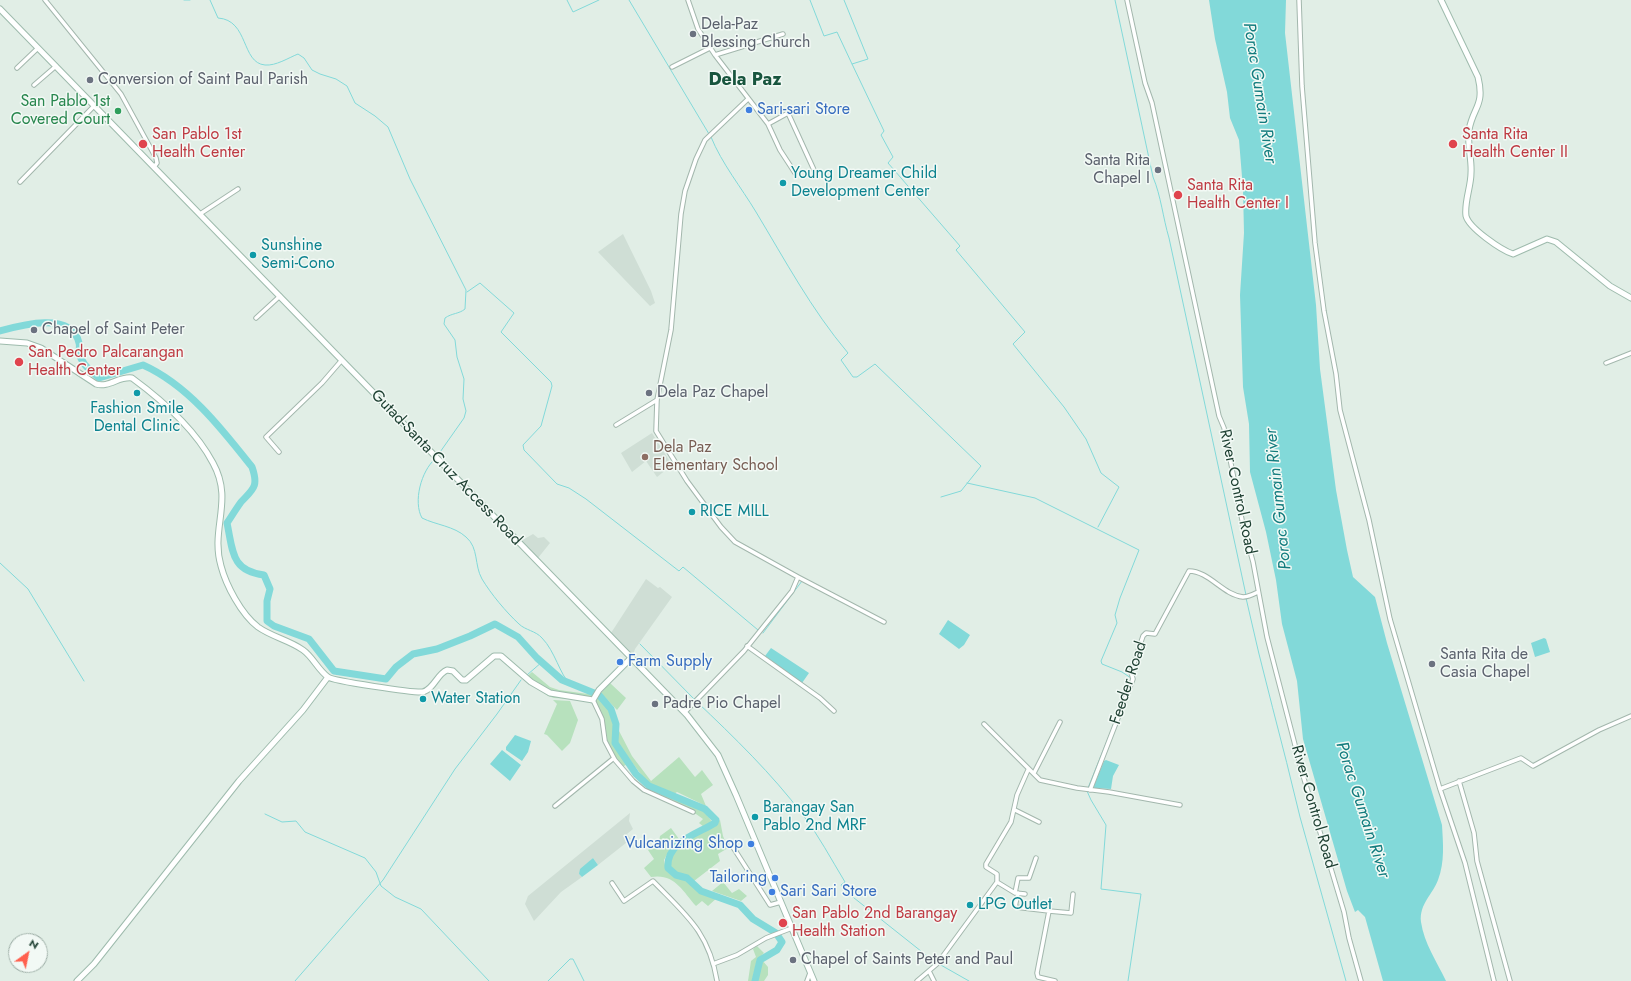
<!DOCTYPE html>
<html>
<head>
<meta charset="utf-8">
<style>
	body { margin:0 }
	#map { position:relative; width:1631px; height:981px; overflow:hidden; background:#e1eee6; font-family:Jost,sans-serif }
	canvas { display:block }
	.north { position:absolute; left:8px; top:933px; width:40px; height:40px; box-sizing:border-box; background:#f2f9f5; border:1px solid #9eafa7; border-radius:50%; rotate:33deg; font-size:11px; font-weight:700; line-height:16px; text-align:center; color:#1f4133 }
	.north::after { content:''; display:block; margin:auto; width:14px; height:18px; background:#ff604e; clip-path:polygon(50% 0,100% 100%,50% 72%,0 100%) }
</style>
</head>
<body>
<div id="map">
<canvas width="1631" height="981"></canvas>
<div class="north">N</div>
</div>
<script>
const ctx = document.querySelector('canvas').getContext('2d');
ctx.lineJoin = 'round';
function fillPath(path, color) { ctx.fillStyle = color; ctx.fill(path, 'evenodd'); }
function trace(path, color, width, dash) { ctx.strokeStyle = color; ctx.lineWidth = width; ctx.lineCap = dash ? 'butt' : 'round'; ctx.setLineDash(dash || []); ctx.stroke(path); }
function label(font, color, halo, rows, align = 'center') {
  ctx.font = font + ' Jost,sans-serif'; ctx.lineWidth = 3; ctx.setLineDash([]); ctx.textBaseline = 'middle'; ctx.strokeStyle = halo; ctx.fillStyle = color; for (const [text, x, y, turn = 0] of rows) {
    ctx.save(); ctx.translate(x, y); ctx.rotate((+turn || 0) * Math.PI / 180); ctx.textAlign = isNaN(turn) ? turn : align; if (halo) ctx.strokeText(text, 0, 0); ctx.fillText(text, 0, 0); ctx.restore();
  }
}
fillPath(new Path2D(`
	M623 234 651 291 655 303 650 306 598 252Z
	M652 433 672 465 657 477 646 461 632 472 621 453Z
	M533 534 538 538 544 537 550 543 538 558 521 541Z
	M646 579 658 588 660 587 672 597 635 649 633 655 611 633Z
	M630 813 629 821 633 829 627 834 631 839 598 865 593 858 579 874 582 877 561 892 534 921 525 904 528 896Z`), '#cfded5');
fillPath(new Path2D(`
	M532 672 550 687 559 690 595 695 592 700 554 698 548 696 524 679Z
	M610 683 626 698 617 710 601 693Z
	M598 697 609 710 614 724V744L627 764 621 768 605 742V730L594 703Z
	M553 700 570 701 578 720 570 743 562 751 547 735 544 734 557 704Z
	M618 729 632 756 651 781 679 757 695 777 702 770 713 785 701 794 706 806 677 792 674 794 648 784 617 742Z
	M643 787 703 810 713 823 704 827 699 823 703 819 696 814H692L647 792Z
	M720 820 723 836 728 848 718 854 720 861 694 881 677 873 670 867C668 840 705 837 720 820Z
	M671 828 679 839 670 849 664 860 666 869 674 876 685 880 700 893 718 897 708 906 702 901 696 906C682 890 674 873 651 877L644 868 654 859 648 850 659 842 660 836Z
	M723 882 732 893 739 889 747 896 741 901 712 891Z
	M757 946 764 953 757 960 752 981H748L751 961 756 957 753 949Z
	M762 960 768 967V975L764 981H758Z`), '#b7e1bd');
fillPath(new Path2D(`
	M1209 0H1286L1285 33 1316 305 1320 369 1336 490 1347 550 1353 577 1375 597 1387 643 1442 825C1443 843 1445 862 1438 880 1433 894 1419 904 1421 922 1424 943 1437 962 1446 981H1383L1365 917 1358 910 1355 912 1347 891 1303 739 1297 681 1282 624 1276 580 1266 532 1250 472 1249 424 1243 387 1240 295 1244 233 1243 189 1239 140 1230 118 1227 92 1215 39Z
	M948 620 970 635 964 645 959 649 939 634Z
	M1544 638 1546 639 1550 652 1535 657 1531 643Z
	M771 648 809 673 802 683 765 656Z
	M515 735 531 741 528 752 522 761 506 750V747Z
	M502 750 521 765 510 781 490 764Z
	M1106 760 1119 765 1113 776 1111 789 1093 788 1104 761Z
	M593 858 598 865 582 877 579 874 580 869Z`), '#82d9d9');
trace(new Path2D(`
	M184 0H190
	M210 0 218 18C249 20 241 63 265 65 276 66 288 58 298 54L304 58 312 70 320 74 336 79 347 86 355 103 375 116 388 127 410 179 466 290 465 309C459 314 452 313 445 318L444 324 455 340 457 357 464 379 463 399 466 411 464 418 438 455
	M567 0 573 12 599 0
	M629 0 709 134
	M810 0 824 36 837 32 852 64
	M844 0 868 59 852 64 884 131 881 135 893 157 888 163 960 246 956 250 1025 332 1013 344 1064 407 1086 439 1101 473 1119 487 1098 527
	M1115 0 1153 177C1161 196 1163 218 1169 238L1246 595
	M711 137C722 164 741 187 756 212 785 260 811 309 848 353L841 360 853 377H857L875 364 981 466 961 491 941 497
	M467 292 480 283 514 313 501 332 551 382 552 386 541 426 523 445 524 450 557 484 569 488 586 499 679 571 683 567 758 630
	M435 459C421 471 413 502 422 518 436 525 454 526 466 537 479 548 474 565 482 579 491 594 506 612 519 624 525 630 536 631 542 638 555 651 560 675 570 684
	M967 483 1035 498 1139 550 1120 598 1115 615 1117 623 1101 661 1102 664 1122 672 1131 678
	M0 563 28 589 84 681
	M1246 598C1262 672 1283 744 1300 817L1346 981
	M763 633 802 581
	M640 644 694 699
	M527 675 542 662
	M694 699 723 670
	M697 702C734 737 772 774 803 815 819 836 831 859 845 882L841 885 844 890 936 963
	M1088 788 1117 716
	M1087 791 1091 800 1106 825 1101 889 1141 894 1128 981
	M265 814 282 822 296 821 305 832 365 858 376 872 381 886 395 897 421 909 489 981
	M939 964 969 981
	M295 981 383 880 455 769 497 714 521 680
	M548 981 570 959H573L584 981`), '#82d9d9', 1);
trace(new Path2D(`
	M0 331C21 325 72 311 79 343 80 346 79 349 79 352 81 364 90 370 99 378L143 365C188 385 222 429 252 467 259 487 253 489 241 502 236 509 231 517 227 523 233 551 231 571 264 575L270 589 267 601V621L274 626 309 639 334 671 386 679 396 667 413 654 437 649 470 636 495 624 518 637 537 658 562 680 599 695 611 709 616 724 615 743 636 774 649 786 705 809 716 820 715 823C697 834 666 842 668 868L676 875 687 878 701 891 740 905 753 919 776 933 782 942 777 950 760 960 755 981`), '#82d9d9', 7);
const street = new Path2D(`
	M45 0 121 94 156 158 157 163 154 167
	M688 0 698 29 715 55 768 124 780 150 795 173
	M1127 0 1145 83 1152 103 1219 416 1224 428 1243 525 1253 562 1267 637 1302 772 1344 912 1349 938 1361 981
	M1299 0 1302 86 1315 243 1324 311 1336 374 1340 410 1369 520 1390 619 1440 789 1465 863 1494 981
	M715 55 783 34
	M672 67 710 48
	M17 68 38 48
	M34 85 56 66
	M768 124 788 113 814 170
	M20 182 94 106
	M200 214 238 189
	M256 318 280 296
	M1606 363 1631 353
	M616 425 657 400
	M279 452 266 437 322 383 341 361
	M798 577 884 622
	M747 646 820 698 834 711
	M593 700 602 719 605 741 615 760 633 781 644 790 693 812
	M685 712 744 651 792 591 798 577 735 542 721 527 687 481 656 431 657 400 671 330 681 214 685 191 696 159 705 140 748 99
	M984 724 1040 780 1077 788 1109 792 1180 805
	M1034 773 1060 722
	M1459 781 1474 833 1477 861 1510 981
	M1440 789 1521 758 1533 766 1599 730 1631 716
	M1090 790 1133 679 1131 672 1143 636 1146 633 1155 634 1189 571C1209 571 1223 595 1243 597 1248 597 1254 594 1258 592
	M555 806 614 758
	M1015 810 1039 822
	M731 844 770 905 781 902
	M997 882 1015 893 1025 894
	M612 883 624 901 653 881C686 915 709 932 717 981
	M1015 893 1018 878H1029L1036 858
	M1018 893 1015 907 1049 911 1037 973 1038 977 1055 981
	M1049 911 1071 913 1073 894
	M713 964 737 955 766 938 792 928
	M929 971 934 981
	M807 981 810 973
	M917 981 937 964 997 882V874L986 867V864L1011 822 1017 795 1028 770`);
const secondary = new Path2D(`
	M1441 0 1478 77C1485 106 1473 107 1469 130 1467 145 1472 159 1471 173 1471 187 1464 202 1466 216 1469 228 1501 250 1513 254L1547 239 1556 242 1610 286 1631 298
	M0 9 687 715 718 755 736 795 814 981
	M0 341 27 343 41 348 96 384C109 388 119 376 132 378 162 400 195 429 213 463 234 501 210 528 221 566 226 585 241 614 258 627 272 637 289 640 303 650 313 657 318 670 328 677 333 681 414 693 423 692 434 689 437 674 447 670L453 671 462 680H466L494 656H501L531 682 550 693 593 700 599 690 632 657
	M77 981 94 964 239 781 303 710 328 677`);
trace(street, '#a3b7ad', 5.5);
trace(secondary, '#9ebbad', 7);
trace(street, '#fff', 3.5);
trace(secondary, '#fff', 5);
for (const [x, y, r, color] of [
	[693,34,4,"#6b7280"],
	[90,80,4,"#6b7280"],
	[749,110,4,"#3f7fe0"],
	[118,111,4,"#2e9e5b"],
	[143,144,5,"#e0444e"],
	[1453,144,5,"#e0444e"],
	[1158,170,4,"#6b7280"],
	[783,183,4,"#0f9aa8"],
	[1178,195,5,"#e0444e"],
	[253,255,4,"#0f9aa8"],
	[34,330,4,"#6b7280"],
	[19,362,5,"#e0444e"],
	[137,393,4,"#0f9aa8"],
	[649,393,4,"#6b7280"],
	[645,457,4,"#8d6e63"],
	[692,512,4,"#0f9aa8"],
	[620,662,4,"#3f7fe0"],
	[1432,664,4,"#6b7280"],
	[423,699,4,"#0f9aa8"],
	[655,704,4,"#6b7280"],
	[755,817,4,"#0f9aa8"],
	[751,844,4,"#3f7fe0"],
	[775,878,4,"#3f7fe0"],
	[772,892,4,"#3f7fe0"],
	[970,905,4,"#0f9aa8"],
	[783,923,5,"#e0444e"],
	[793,960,4,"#6b7280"]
]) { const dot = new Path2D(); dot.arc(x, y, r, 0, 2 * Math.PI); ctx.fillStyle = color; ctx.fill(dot); trace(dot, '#f2f9f5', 1.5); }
label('16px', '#5b616d', '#f2f9f5', [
	["Dela-Paz",701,25],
	["Blessing Church",701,43],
	["Conversion of Saint Paul Parish",98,80],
	["Santa Rita",1150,161,"right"],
	["Chapel I",1150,179,"right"],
	["Chapel of Saint Peter",42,330],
	["Dela Paz Chapel",657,393],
	["Santa Rita de",1440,655],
	["Casia Chapel",1440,673],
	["Padre Pio Chapel",663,704],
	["Chapel of Saints Peter and Paul",801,960]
], 'left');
label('16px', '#27864d', '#f2f9f5', [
	["San Pablo 1st",110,102],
	["Covered Court",110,120]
], 'right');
label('16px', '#366cbe', '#f2f9f5', [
	["Sari-sari Store",757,110],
	["Farm Supply",628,662],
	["Vulcanizing Shop",743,844,"right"],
	["Tailoring",767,878,"right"],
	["Sari Sari Store",780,892]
], 'left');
label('16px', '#be3a42', '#f2f9f5', [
	["San Pablo 1st",152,135],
	["Health Center",152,153],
	["Santa Rita",1462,135],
	["Health Center II",1462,153],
	["Santa Rita",1187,186],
	["Health Center I",1187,204],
	["San Pedro Palcarangan",28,353],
	["Health Center",28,371],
	["San Pablo 2nd Barangay",792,914],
	["Health Station",792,932]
], 'left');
label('16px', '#0d838f', '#f2f9f5', [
	["Young Dreamer Child",791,174],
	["Development Center",791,192],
	["Sunshine",261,246],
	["Semi-Cono",261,264],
	["Fashion Smile",137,409,"center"],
	["Dental Clinic",137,427,"center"],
	["RICE MILL",700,512],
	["Water Station",431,699],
	["Barangay San",763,808],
	["Pablo 2nd MRF",763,826],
	["LPG Outlet",978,905]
], 'left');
label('16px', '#785e54', '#f2f9f5', [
	["Dela Paz",653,448],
	["Elementary School",653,466]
], 'left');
label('16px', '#1f4133', '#f2f9f5', [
	["Gutad-Santa Cruz Access Road",446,468,46],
	["River Control Road",1237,492,78],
	["Feeder Road",1129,683,-72],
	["River Control Road",1313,807,74]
]);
label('italic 17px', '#127c7e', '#f2f9f5', [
	["Porac Gumain River",1259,93,81],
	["Porac Gumain River",1279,499,-96],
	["Porac Gumain River",1362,810,72]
]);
label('bold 18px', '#18553e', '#f2f9f5', [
	["Dela Paz",745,81]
]);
</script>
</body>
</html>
